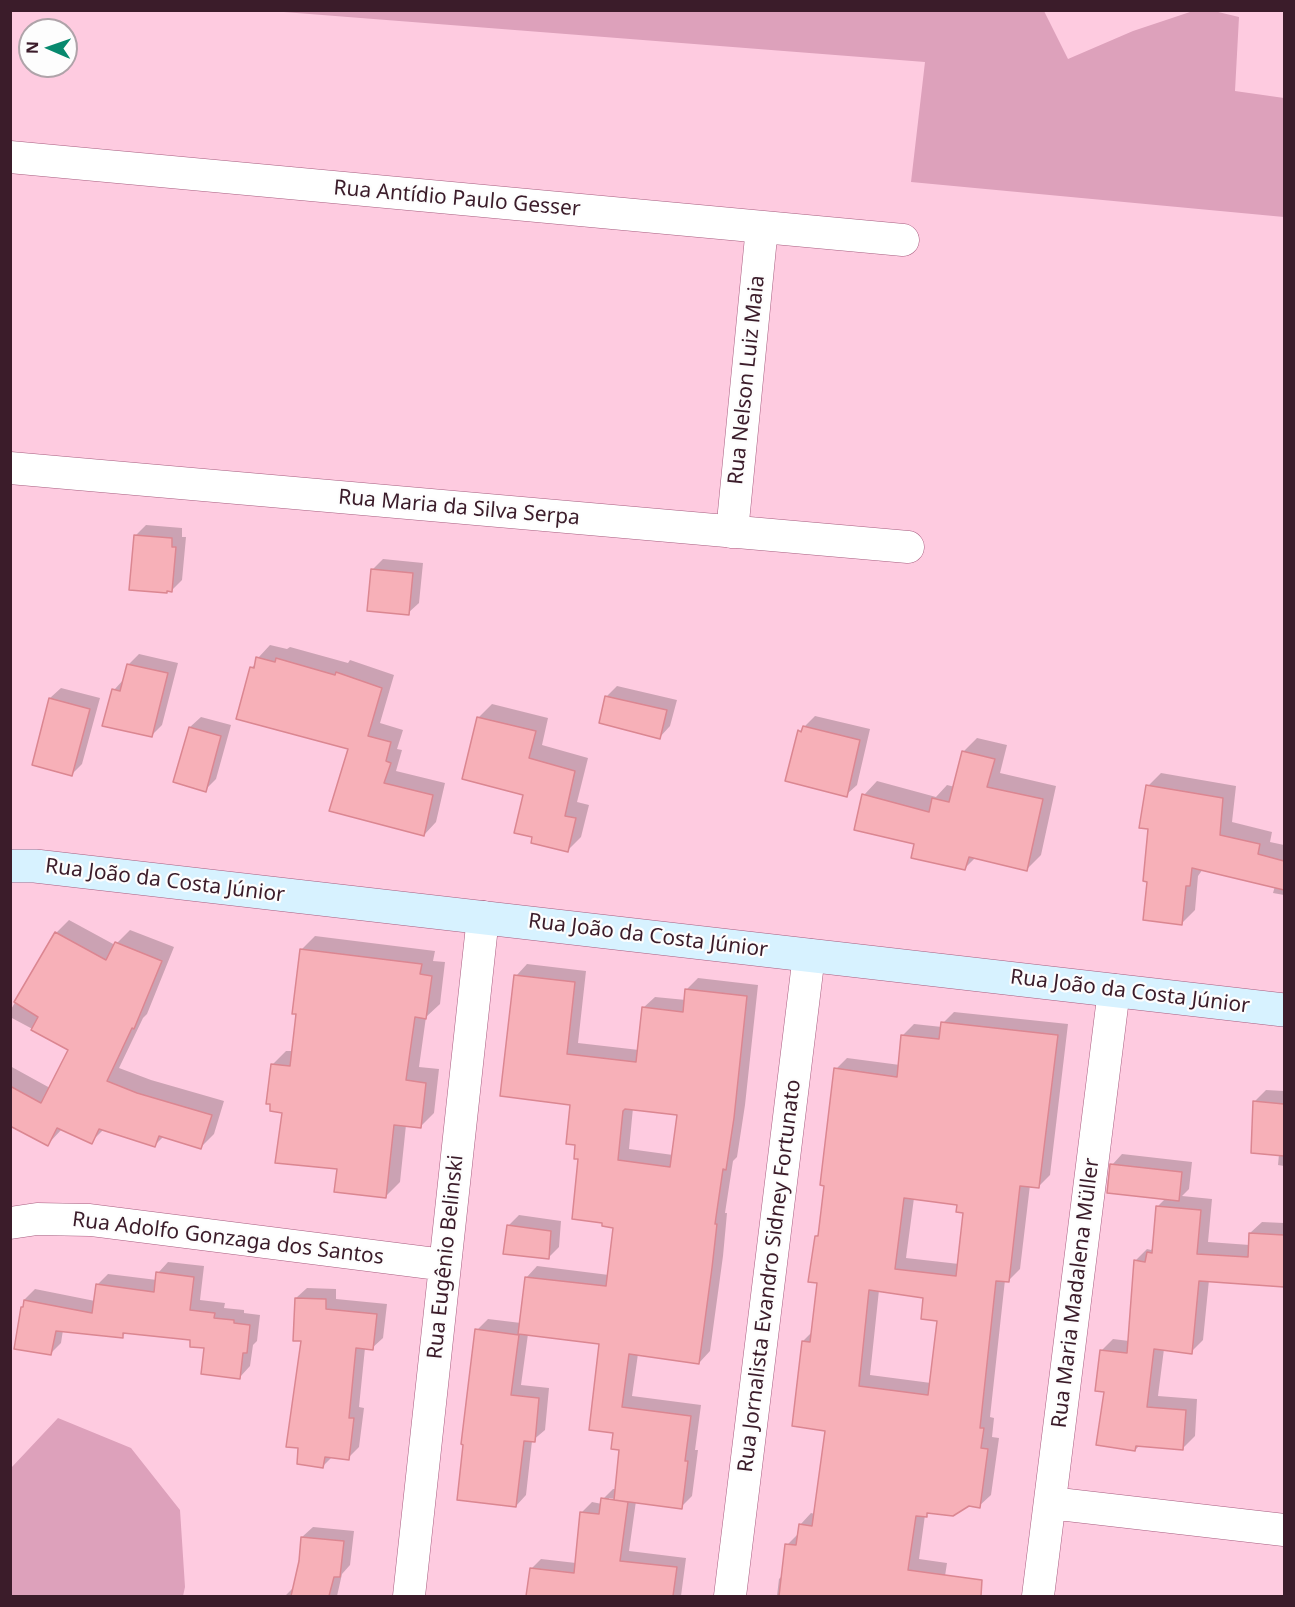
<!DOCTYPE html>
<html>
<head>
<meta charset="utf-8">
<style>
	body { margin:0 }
	#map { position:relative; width:1295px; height:1607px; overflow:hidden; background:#fecbe0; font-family:"Noto Sans",sans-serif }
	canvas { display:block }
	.frame { position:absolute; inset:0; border:12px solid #3b1c2a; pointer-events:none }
	.north { position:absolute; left:18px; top:18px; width:60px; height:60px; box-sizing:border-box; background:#fdfdfd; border:2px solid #afa3a9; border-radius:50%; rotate:272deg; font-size:16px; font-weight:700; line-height:24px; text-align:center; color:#3b1c2a }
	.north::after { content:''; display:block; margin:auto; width:21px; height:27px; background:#07896e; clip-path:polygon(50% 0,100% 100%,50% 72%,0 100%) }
</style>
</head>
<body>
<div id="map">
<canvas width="1295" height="1607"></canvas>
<div class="frame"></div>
<div class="north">N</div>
</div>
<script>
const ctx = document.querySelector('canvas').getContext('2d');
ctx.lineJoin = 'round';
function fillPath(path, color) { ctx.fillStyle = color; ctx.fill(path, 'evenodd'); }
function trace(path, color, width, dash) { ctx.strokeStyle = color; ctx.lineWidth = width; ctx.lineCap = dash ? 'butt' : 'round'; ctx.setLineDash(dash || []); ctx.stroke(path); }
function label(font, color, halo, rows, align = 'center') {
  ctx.font = font + ' "Noto Sans",sans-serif'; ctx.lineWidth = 4.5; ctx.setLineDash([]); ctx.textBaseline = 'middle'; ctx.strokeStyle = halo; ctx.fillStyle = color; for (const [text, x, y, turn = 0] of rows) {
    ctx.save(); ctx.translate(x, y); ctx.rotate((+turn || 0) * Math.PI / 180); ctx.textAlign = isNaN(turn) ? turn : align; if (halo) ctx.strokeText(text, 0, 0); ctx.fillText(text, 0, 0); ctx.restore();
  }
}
fillPath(new Path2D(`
	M271 11H1044L1068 59 1133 31 1193 11H1214L1239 17 1235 91 1284 98V217L911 182 925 62Z
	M58 1418 131 1448 180 1510 185 1587 183 1596H11V1468Z`), '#dda1bb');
fillPath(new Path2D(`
	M146 525 182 528V537H186L182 580 172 590 166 592 135 536Z
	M383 559 423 563 419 603 408 613 372 570Z
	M270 645 287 649 290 647 348 663 350 660 394 675 380 723 403 730 397 749 402 750 396 771 445 783 436 822 424 835 350 748 251 668 257 663 258 658Z
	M139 654 178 663 162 725 152 735 114 690 124 679 128 665Z
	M617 686 677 700 670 726 660 737 601 722 607 696Z
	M61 688 100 698 82 764 71 775 33 764 50 698Z
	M492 704 548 718 542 745 588 758 577 802 589 805 581 837 568 850 534 836 525 794 478 718Z
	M815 716 870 729 857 785 846 795 800 731Z
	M201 717 231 725 216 779 205 790 190 727Z
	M977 738 1007 745 1000 773 1056 786 1041 855 1027 869 976 857 965 868 916 843 864 795 877 781 936 797 947 785 955 787 963 752Z
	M1161 773 1236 786 1232 822 1272 832 1270 842 1284 845V895L1273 893 1275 886 1203 869 1198 876 1195 910 1182 923 1149 880 1150 827 1148 786Z
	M69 920 115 945 130 930 174 947 147 1014 143 1018 119 1068 151 1080 224 1101 214 1134 201 1147 164 1136 155 1145 104 1129 91 1142 62 1129 48 1144 11 1124 10 1066 50 1088 70 1049 10 1017V1011L56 933Z
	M315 936 435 951 433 961 445 962 440 1004 426 1017 419 1067 439 1069 434 1113 420 1127 406 1125 400 1182 386 1196 338 1168 283 1112 273 1064 286 1051H293L301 950Z
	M527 964 586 971 578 1043 639 1050 643 1008 655 997 686 1000 687 989 698 978 758 985 745 1105 737 1157 733 1161 725 1213H727L723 1256 710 1351 699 1363 638 1354 632 1396 701 1405 695 1450H698L692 1496 681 1507 636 1501 629 1551 686 1558 681 1596H527L531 1569 541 1559 576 1563 582 1512 592 1502 602 1504 603 1499 613 1489H617L621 1448 615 1432 601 1343 528 1334 521 1385 549 1388 545 1430 532 1441 526 1495 516 1506 477 1330 488 1319 521 1323 526 1278 537 1266 609 1275 615 1226 580 1158 572 1103 516 976ZM633 1108 679 1114 673 1155 629 1149ZM609 1498 621 1500 620 1502 609 1501Z
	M954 1012 1068 1024 1050 1175 1039 1186 1030 1185 1020 1269 1008 1281 1005 1280 990 1417 994 1418 992 1437 999 1438 991 1495 979 1506 969 1505 930 1512 925 1515 919 1559 947 1563 942 1596H777L779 1579 783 1575 787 1545 799 1533 800 1525 811 1513 815 1514 827 1429 803 1341 813 1331 819 1281 816 1236 820 1233 836 1069 847 1058 900 1065 903 1035 914 1024 942 1027 943 1023ZM914 1198 959 1204 965 1212 959 1264 906 1258ZM879 1290 925 1297 938 1320 931 1383 870 1375Z
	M1266 1090 1284 1091V1166L1278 1165 1279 1154 1255 1101Z
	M1122 1154 1192 1162 1189 1189 1182 1196 1212 1199 1208 1242 1250 1245V1233L1262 1222 1284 1223V1285L1209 1280 1203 1340 1191 1352 1164 1349 1158 1396 1197 1399 1195 1436 1183 1448 1140 1445 1135 1450 1106 1390 1101 1351 1113 1339 1129 1341 1135 1261 1147 1249 1151 1250 1154 1247 1158 1206 1166 1198 1112 1165Z
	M519 1215 561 1221 559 1247 548 1258 508 1226Z
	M168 1262 204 1266 200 1300 225 1303 224 1308 244 1310V1313L260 1315 257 1341 253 1345 250 1366 240 1377 205 1347 192 1339 126 1332 122 1337 63 1330 61 1343 50 1354 16 1348 24 1300 35 1289 95 1301 97 1285 108 1274 157 1280 158 1273Z
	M307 1288 336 1289V1299L387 1304 383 1338 372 1348H365L359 1407 364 1408 359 1447 348 1458 333 1456 323 1466 296 1298Z
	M313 1527 354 1531 350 1565 342 1574 337 1596H285L292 1589 294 1590 301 1562 302 1537Z`), '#0003');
const building = new Path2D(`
	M134 535 172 538V547H176L172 592 167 591V593L129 590Z
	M371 569 413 573 409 615 367 611Z
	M256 657 275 662 276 658 335 675 336 672 382 688 368 736 391 742 386 761 391 763 384 783 433 795 424 836 329 811 348 749 236 719 250 667 254 668Z
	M127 664 168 673 152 737 102 726 112 689 120 691Z
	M605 696 667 710 660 739 599 723Z
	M49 698 90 709 72 776 32 765Z
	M477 717 536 731 529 758 575 771 565 816 576 818 568 852 531 843 532 837 514 833 523 795 462 779Z
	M803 726 860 740 847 797 785 781 798 730 801 732Z
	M189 727 221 736 206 792 173 782Z
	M962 751 995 759 987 787 1043 799 1027 871 969 857 965 870 911 858 914 844 854 830 862 794 929 812 932 798 949 802Z
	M1146 785 1223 798 1220 835 1260 844 1258 854 1284 861V890L1192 868 1190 886H1186L1182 925 1143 920 1147 882 1143 881 1148 829 1139 828Z
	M55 932 106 960 115 942 162 961 134 1029 132 1028 107 1081 137 1093 212 1115 201 1149 159 1136 155 1147 99 1129 92 1144 57 1128 48 1146 10 1126V1086L41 1103 68 1050 31 1030 38 1017 14 1002Z
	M300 949 422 964 420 974 432 976 426 1019 415 1017 406 1080 426 1083 421 1128 394 1125 386 1198 334 1192 337 1169 275 1163 282 1113 270 1111V1104H266L271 1064 290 1066 296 1014H292Z
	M514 975 575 982 567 1054 636 1062 642 1007 683 1012 685 989 747 996 734 1118 726 1170 723 1169 715 1224H717L712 1268 699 1364 629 1354 622 1407 691 1416 685 1461H688L682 1509 614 1500 619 1450 611 1449 613 1433 589 1430 599 1344 518 1334 525 1277 606 1286 613 1228 602 1226V1223L572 1219 578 1159H574L575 1145 566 1144 570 1105 500 1096ZM625 1109 677 1115 670 1167 618 1160 623 1111Z
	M941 1022 1058 1035 1039 1188 1020 1186 1009 1282 996 1281 980 1428H984L981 1448 988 1449 980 1508 969 1506 953 1516 927 1513V1517L916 1516 908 1570 982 1580 981 1596H779L785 1544 796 1545 799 1524 812 1526 825 1431 792 1426 802 1341 810 1342 817 1283 808 1282 815 1236H818L824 1186 820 1185 834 1068 897 1077 901 1035 939 1039ZM904 1198 957 1205 956 1212 963 1213 956 1276 895 1269ZM869 1290 923 1298 921 1319 937 1321 928 1395 859 1386Z
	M1253 1101 1284 1104V1156L1251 1153Z
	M1110 1164 1182 1172 1179 1201 1107 1193Z
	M1156 1206 1201 1210 1197 1254 1248 1257 1249 1233 1284 1235V1287L1199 1281 1192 1354 1154 1349 1147 1407 1186 1410 1183 1450 1136 1446 1135 1451 1096 1445 1104 1392 1095 1391 1100 1350 1127 1353 1134 1260 1145 1262 1147 1252 1152 1253Z
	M507 1225 551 1231 549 1259 503 1254Z
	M156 1272 194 1277 190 1310 215 1313 214 1318 234 1320V1323L250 1325 247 1353H243L240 1379 201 1374 204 1348 190 1347V1340L123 1333V1338L56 1331 51 1355 14 1349 21 1307H23L24 1300 92 1313 96 1284 154 1292Z
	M295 1298 326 1299V1309L377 1314 373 1350 356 1348 349 1418H354L349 1460 325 1457 323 1468 297 1464 298 1448 286 1447 301 1341H293Z
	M475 1329 519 1335 511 1395 539 1398 535 1442 524 1441 516 1507 457 1500 463 1445 461 1444Z
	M601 1498 628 1502 620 1561 677 1567 673 1596H526L530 1568 574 1573 580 1512 599 1514Z
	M301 1537 344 1541 340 1577H334L329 1596H291L299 1561Z`);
fillPath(building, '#f7b0b8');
trace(building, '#db8691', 1.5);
const street = new Path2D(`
	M10 157 903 240
	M10 468 908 547
	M732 532 762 227
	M10 1223 37 1219 90 1220 445 1265
	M1050 1503 1284 1530
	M409 1596 483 917
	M730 1596 809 955
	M1038 1596 1114 990`);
const secondary = new Path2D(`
	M10 866H35L1284 1010`);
trace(street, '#a75d7f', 33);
trace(secondary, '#a75d7f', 34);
trace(street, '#fff', 32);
trace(secondary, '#d7f2ff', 33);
label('21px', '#3b1c2a', '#fdfdfd', [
	["Rua Antídio Paulo Gesser",457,199,5],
	["Rua Nelson Luiz Maia",747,380,-84],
	["Rua Maria da Silva Serpa",459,508,5],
	["Rua João da Costa Júnior",165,881,7],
	["Rua João da Costa Júnior",648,936,7],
	["Rua João da Costa Júnior",1130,992,7],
	["Rua Adolfo Gonzaga dos Santos",228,1239,7],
	["Rua Eugênio Belinski",446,1257,-84],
	["Rua Jornalista Evandro Sidney Fortunato",770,1276,-83],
	["Rua Maria Madalena Müller",1076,1293,-83]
]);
</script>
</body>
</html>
